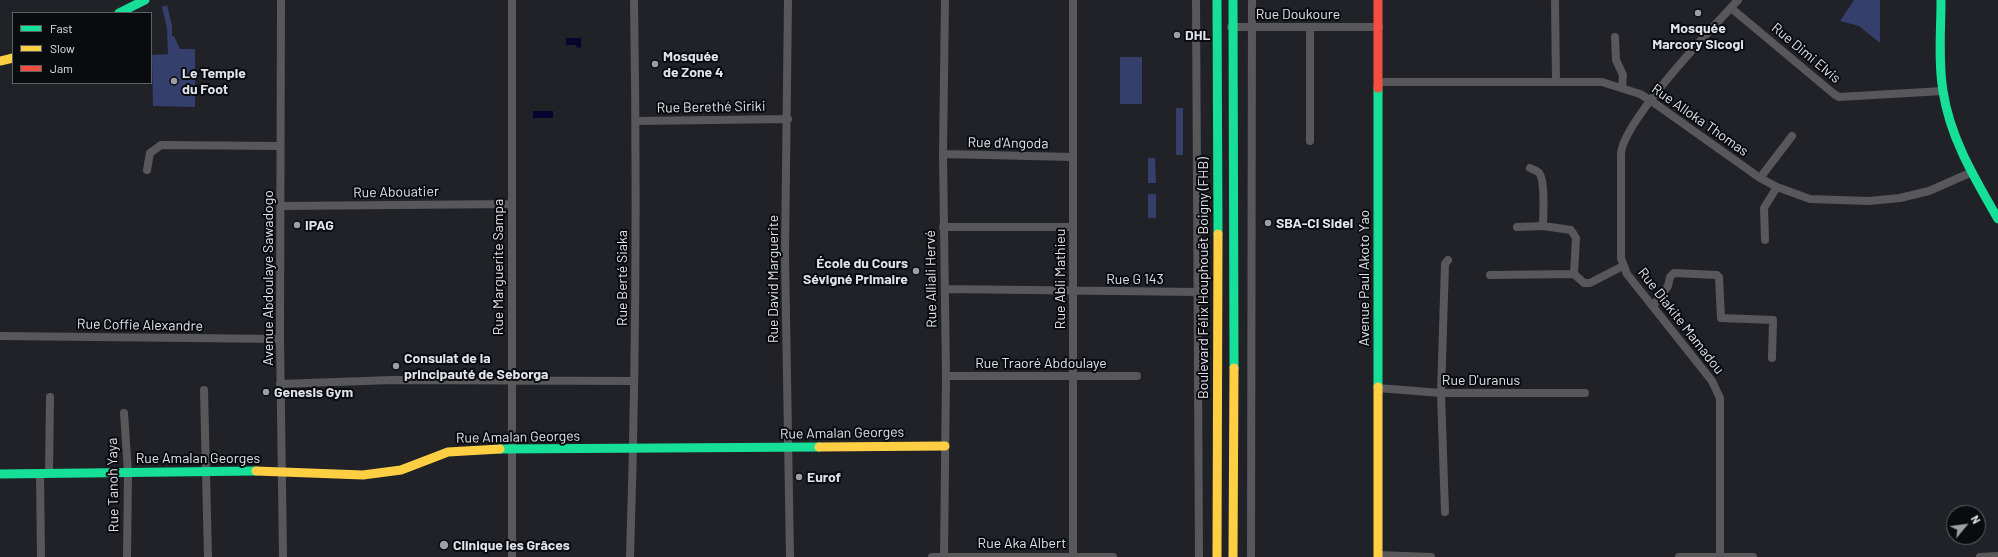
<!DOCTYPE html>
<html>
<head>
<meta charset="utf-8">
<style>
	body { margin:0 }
	#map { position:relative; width:1998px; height:557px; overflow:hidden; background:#212228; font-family:Barlow,sans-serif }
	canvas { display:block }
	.legend { position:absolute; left:12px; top:12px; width:140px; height:72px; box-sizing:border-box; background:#090b0f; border:1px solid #5f6167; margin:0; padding:5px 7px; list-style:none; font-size:12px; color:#e0e3ea }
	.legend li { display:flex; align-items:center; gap:8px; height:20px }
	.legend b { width:20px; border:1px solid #5f6167 }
	.north { position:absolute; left:1946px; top:505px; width:40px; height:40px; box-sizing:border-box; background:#090b0f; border:1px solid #5f6167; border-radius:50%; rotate:61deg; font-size:11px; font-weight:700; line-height:16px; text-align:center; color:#e0e3ea }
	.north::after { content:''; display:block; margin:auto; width:14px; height:18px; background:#9d9fa6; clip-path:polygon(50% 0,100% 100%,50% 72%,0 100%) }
</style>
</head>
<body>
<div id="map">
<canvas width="1998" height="557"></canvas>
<ul class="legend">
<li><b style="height:5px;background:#16e098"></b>Fast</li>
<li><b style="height:5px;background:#ffcf43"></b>Slow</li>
<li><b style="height:5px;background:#f24e42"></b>Jam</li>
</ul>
<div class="north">N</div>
</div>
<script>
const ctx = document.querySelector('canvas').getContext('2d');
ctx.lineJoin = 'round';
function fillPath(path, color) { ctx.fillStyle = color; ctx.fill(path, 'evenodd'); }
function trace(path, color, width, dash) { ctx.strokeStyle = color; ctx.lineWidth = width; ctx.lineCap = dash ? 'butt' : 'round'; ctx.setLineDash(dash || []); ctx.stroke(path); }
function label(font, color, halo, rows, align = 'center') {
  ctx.font = font + ' Barlow,sans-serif'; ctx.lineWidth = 4; ctx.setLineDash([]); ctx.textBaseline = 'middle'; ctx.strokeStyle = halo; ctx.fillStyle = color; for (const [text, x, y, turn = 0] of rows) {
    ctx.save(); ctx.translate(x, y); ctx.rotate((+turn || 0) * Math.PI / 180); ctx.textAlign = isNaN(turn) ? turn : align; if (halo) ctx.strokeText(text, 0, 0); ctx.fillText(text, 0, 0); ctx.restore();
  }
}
fillPath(new Path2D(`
	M1854 0H1880V43L1859 26 1840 21Z
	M167 5 172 26V36H174L180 49H195V107L153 106 152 55 168 54 167 28 162 7Z
	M1120 57H1142V104H1120Z
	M1176 108H1183V155H1176Z
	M1148 158H1155L1156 183H1148Z
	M1148 194H1156V218H1148Z`), '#343f6c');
fillPath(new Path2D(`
	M566 38H581V47L577 48 576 45H566Z
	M533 111H553V118H533Z`), '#070530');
trace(new Path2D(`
	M281 0 280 339 283 557
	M512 0V557
	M788 0 785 255 790 557
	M1073 0V557
	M1196 0 1199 557
	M1555 0 1556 82
	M1731 8 1834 94 1839 97 1943 91
	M1231 27H1379
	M1310 27V141
	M1615 37 1616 60 1623 75 1622 88
	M1379 82H1602L1640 94 1650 100 1760 178 1777 187 1810 199 1869 201 1900 198 1929 191 1972 172
	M636 121 788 119
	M943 154 1073 157
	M1530 168C1532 169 1536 170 1538 172 1546 178 1543 216 1543 226
	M147 170 150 153 161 145 280 146
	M1760 178 1792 136
	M281 206 511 204
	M943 227H1073
	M1517 227 1543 226 1571 230 1576 238 1574 274
	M1765 240 1764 208 1777 187
	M1490 275 1574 274 1584 283H1590L1623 266
	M945 289 1198 292
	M1653 306 1668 286 1670 277 1674 273 1717 275 1719 277 1721 318 1773 320 1772 358
	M0 336 280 339
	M946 376H1137
	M280 384 392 380 634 381
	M1378 388 1441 393H1585
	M204 390 208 557
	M124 413 128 472 127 557
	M40 473 41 557
	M49 473 50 397
	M1445 512 1441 393 1445 264 1448 260
	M1378 555 1431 557
	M1720 556V398L1712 381 1627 274 1621 258V153C1624 120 1713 27 1738 0
	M630 557C636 371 637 186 634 0
	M932 557H1113
	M944 557 946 376 943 154 945 0
	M1251 557 1252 0
	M1679 557H1753
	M1980 557 1998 556`), '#58585b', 8);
trace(new Path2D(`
	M1217 0 1218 234
	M1233 0 1234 368
	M1941 0C1941 30 1938 61 1943 91 1950 138 1975 179 1998 219
	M119 13 145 0
	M1378 88V387
	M500 449 819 447
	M0 474 256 471`), '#16e098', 9);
trace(new Path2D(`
	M0 61 13 58
	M1378 387V557
	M819 447 945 446
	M256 471 363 475 401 470 448 452 500 449
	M1217 557 1218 234
	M1233 557 1234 368`), '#ffcf43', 9);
trace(new Path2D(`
	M1378 0V88`), '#f24e42', 9);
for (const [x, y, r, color] of [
	[1698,13,4,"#9d9fa6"],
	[1177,35,4,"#9d9fa6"],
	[655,64,4,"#9d9fa6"],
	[174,81,4,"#9d9fa6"],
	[1268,223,4,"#9d9fa6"],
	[297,225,4,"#9d9fa6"],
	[916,271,4,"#9d9fa6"],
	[396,366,4,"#9d9fa6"],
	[266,392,4,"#9d9fa6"],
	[799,477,4,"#9d9fa6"],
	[444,545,5,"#9d9fa6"]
]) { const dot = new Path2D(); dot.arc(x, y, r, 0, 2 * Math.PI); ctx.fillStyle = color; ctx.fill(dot); trace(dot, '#090b0f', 1.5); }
label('14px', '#e0e3ea', '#090b0f', [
	["Rue Doukoure",1298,14],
	["Rue Dimi Elvis",1806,53,40],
	["Rue Berethé Siriki",711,107,-1],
	["Rue Alloka Thomas",1700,120,35],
	["Rue d'Angoda",1008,143,1],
	["Rue Abouatier",396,192,-1],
	["Rue Marguerite Sampa",498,267,-90],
	["Avenue Abdoulaye Sawadogo",268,278,-90],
	["Rue Berté Siaka",622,278,-90],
	["Boulevard Félix Houphouët Boigny (FHB)",1203,278,-90],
	["Avenue Paul Akoto Yao",1364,278,-90],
	["Rue David Marguerite",773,279,-90],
	["Rue Alliali Hervé",931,279,-91],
	["Rue Abli Mathieu",1060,279,-90],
	["Rue G 143",1135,279],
	["Rue Diakite Mamadou",1681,321,52],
	["Rue Coffie Alexandre",140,325,1],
	["Rue Traoré Abdoulaye",1041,363],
	["Rue D'uranus",1481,380],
	["Rue Amalan Georges",842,433,-1],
	["Rue Amalan Georges",518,437,-1],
	["Rue Amalan Georges",198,458],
	["Rue Tanoh Yaya",113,485,-91],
	["Rue Aka Albert",1022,543]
]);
label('bold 14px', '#e0e3ea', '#090b0f', [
	["Mosquée",1698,28,"center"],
	["Marcory Sicogi",1698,44,"center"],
	["DHL",1185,35],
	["Mosquée",663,56],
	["de Zone 4",663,72],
	["Le Temple",182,73],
	["du Foot",182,89],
	["SBA-CI Sidel",1276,223],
	["IPAG",305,225],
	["École du Cours",908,263,"right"],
	["Sévigné Primaire",908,279,"right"],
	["Consulat de la",404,358],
	["principauté de Seborga",404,374],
	["Genesis Gym",274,392],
	["Eurof",807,477],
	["Clinique les Grâces",453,545]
], 'left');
</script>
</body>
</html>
